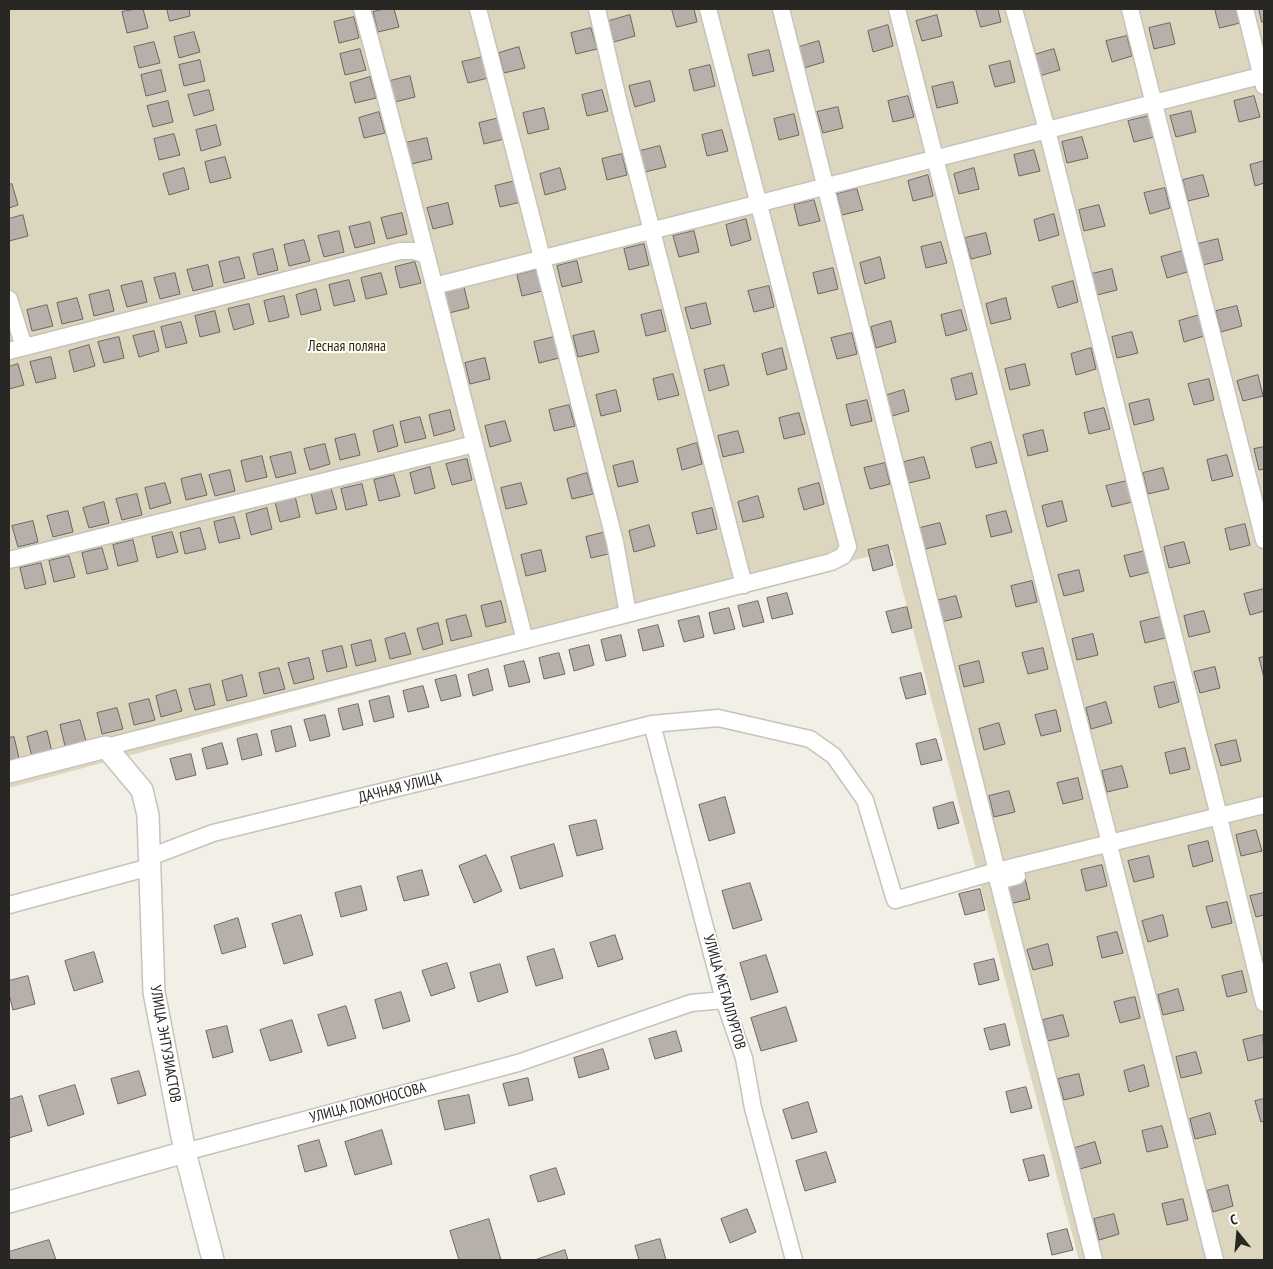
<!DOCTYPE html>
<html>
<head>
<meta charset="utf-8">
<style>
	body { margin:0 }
	#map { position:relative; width:1273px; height:1269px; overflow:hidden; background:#f2f0e6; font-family:"PT Sans Narrow",sans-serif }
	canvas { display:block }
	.frame { position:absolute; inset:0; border:10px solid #282724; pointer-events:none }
	.north { position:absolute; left:1213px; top:1209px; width:50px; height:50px; -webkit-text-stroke:4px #fff; paint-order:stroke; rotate:343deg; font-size:14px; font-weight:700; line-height:20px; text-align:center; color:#282724 }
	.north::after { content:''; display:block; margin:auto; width:18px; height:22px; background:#282724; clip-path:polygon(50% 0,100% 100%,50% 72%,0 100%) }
</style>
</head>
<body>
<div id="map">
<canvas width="1273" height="1269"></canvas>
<div class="frame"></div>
<div class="north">С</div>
</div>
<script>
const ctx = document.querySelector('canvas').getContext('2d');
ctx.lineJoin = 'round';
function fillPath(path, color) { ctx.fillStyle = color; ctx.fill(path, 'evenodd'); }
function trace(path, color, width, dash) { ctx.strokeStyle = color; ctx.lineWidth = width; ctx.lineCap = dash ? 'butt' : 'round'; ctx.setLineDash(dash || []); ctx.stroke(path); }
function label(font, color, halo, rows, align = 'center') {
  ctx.font = font + ' "PT Sans Narrow",sans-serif'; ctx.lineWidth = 4; ctx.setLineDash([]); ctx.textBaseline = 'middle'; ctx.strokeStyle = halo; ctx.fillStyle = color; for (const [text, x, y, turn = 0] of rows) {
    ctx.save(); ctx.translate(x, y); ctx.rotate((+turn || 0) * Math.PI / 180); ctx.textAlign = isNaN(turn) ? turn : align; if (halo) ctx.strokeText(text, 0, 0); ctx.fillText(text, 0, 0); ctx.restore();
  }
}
fillPath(new Path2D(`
	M9 9H1264V1260H1079L892 550 9 788Z`), '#dbd6bd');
const building = new Path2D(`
	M136 9H143L148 28 127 33 122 12Z
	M167 9H189L190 16 170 21Z
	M384 9H394L399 27 378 32 373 12Z
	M672 9H694L697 22 677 27Z
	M976 9H998L1001 22 981 27Z
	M1215 9H1237L1240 23 1220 28Z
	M1259 9H1264V21L1262 22Z
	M630 15 635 36 614 42 609 21Z
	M937 15 942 36 922 41 916 21Z
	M354 17 359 38 339 43 334 22Z
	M1170 23 1175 44 1154 49 1149 28Z
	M888 25 893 46 873 52 868 31Z
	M591 28 597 49 576 54 571 33Z
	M194 32 200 52 179 58 174 37Z
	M1127 36 1132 56 1112 62 1106 41Z
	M819 41 824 62 804 68 799 47Z
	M154 42 160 63 139 68 134 47Z
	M519 47 525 68 504 73 499 53Z
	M360 49 366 70 345 75 340 54Z
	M1054 49 1060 70 1039 76 1034 55Z
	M769 50 774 71 753 76 748 55Z
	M483 57 488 78 468 83 462 62Z
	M200 60 205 81 184 86 179 65Z
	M1010 61 1015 82 995 87 989 66Z
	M710 65 715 86 694 91 689 70Z
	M161 70 166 91 146 96 141 75Z
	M410 76 415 97 395 102 390 81Z
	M370 77 376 98 355 103 350 83Z
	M650 81 655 101 635 107 629 86Z
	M953 82 958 103 937 108 932 87Z
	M209 90 214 110 194 116 188 95Z
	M602 90 608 111 587 116 582 95Z
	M908 96 914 117 893 122 888 101Z
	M1254 96 1260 117 1239 122 1234 101Z
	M168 101 173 122 153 127 147 106Z
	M838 107 843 128 823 133 817 112Z
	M544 108 549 129 528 134 523 113Z
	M1191 111 1196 132 1176 137 1170 116Z
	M379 112 385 133 364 138 359 118Z
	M794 114 799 135 779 140 774 119Z
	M1149 116 1154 137 1134 142 1128 121Z
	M499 118 504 139 484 144 479 123Z
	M216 125 221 145 201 151 196 130Z
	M722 130 728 151 707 156 702 135Z
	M174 134 180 155 159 160 154 139Z
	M1082 137 1088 158 1067 163 1062 142Z
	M427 138 432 159 412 164 406 143Z
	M660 146 666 167 645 172 640 151Z
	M1034 150 1040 171 1019 176 1014 155Z
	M622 154 627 175 607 180 602 159Z
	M225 157 231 178 210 183 205 162Z
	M1264 161V183L1255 186 1250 165Z
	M184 168 189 189 169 195 163 174Z
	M560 168 566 189 545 195 540 174Z
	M974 168 979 189 959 194 954 174Z
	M928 175 933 196 913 201 908 181Z
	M1203 175 1209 196 1188 201 1183 180Z
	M515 181 521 202 500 207 495 186Z
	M12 184 18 205 9 208V185Z
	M1165 188 1170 208 1150 214 1144 193Z
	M857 189 863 210 842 215 837 194Z
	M814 200 820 221 799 226 794 205Z
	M448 203 453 224 433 229 427 208Z
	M1099 205 1105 226 1084 231 1079 210Z
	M402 213 407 234 387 239 381 218Z
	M1054 214 1059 235 1039 241 1034 220Z
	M23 215 28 236 9 241V219Z
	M746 219 751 240 731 246 726 225Z
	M370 222 375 243 355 248 349 227Z
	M339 231 344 252 324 257 318 236Z
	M694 231 699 252 679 257 673 236Z
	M986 233 991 254 971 259 965 238Z
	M1218 239 1223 260 1203 265 1198 244Z
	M304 240 310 261 289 266 284 245Z
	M941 242 947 263 926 268 921 247Z
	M644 244 649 265 629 270 624 249Z
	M273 249 278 270 258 275 253 254Z
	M1182 251 1187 272 1167 278 1161 257Z
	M239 257 245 278 224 283 219 262Z
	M880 257 885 278 865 284 860 263Z
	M577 261 582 282 562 287 557 266Z
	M415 262 421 283 400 288 395 267Z
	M208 265 213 286 193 291 187 270Z
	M833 268 838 289 818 294 813 273Z
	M1112 269 1117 290 1097 295 1092 274Z
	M537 270 542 291 522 296 517 275Z
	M175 273 180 294 160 299 154 278Z
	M381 273 387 294 366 299 361 278Z
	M349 280 355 301 334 306 329 285Z
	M142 281 147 302 127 307 121 286Z
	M1073 281 1078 302 1058 308 1052 287Z
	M769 286 774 307 754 312 748 291Z
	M464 287 469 308 449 313 443 292Z
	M316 289 321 310 301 315 296 295Z
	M109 290 114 311 94 316 89 295Z
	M284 296 289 317 269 322 264 301Z
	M77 298 83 319 62 324 57 303Z
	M1006 298 1011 319 991 324 986 304Z
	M706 303 711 324 691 329 685 308Z
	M249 304 254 324 234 330 228 309Z
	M47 305 53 326 32 331 27 310Z
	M1237 306 1242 326 1221 332 1216 311Z
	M661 310 666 331 646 336 641 315Z
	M961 310 967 330 946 336 941 315Z
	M215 311 220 332 200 337 195 316Z
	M1199 315 1204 336 1184 342 1179 321Z
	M891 321 896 342 876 348 871 327Z
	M181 322 187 343 166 348 161 327Z
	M154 331 159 351 139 357 133 336Z
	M594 331 599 352 578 357 573 336Z
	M1132 332 1138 353 1117 358 1112 337Z
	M852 333 857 354 837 359 831 338Z
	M119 337 124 358 104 363 98 342Z
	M554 337 559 358 539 363 534 342Z
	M89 345 95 366 74 372 69 351Z
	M782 348 787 369 767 375 762 354Z
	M1091 348 1096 369 1076 375 1071 354Z
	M51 357 56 378 36 383 30 362Z
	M485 358 490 379 470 384 465 363Z
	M18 364 24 385 9 389V367Z
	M1025 364 1030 385 1010 390 1005 369Z
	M724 365 729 385 709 391 704 370Z
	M972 373 977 394 956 400 951 379Z
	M673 374 679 395 658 400 653 379Z
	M1258 375 1263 396 1243 401 1237 381Z
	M1209 379 1214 400 1194 405 1188 384Z
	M616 390 621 411 601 416 596 395Z
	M904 390 909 411 889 417 884 396Z
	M1149 399 1154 420 1134 425 1129 404Z
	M867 400 872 421 851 426 846 405Z
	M569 405 575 426 554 431 549 410Z
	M1104 408 1110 429 1089 434 1084 413Z
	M450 410 455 430 434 436 429 415Z
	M799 413 805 434 784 439 779 418Z
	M420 417 426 438 405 443 400 422Z
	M505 421 511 441 490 447 485 426Z
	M393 425 398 446 378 452 373 431Z
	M1043 430 1048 451 1028 456 1023 435Z
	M738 431 744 452 723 457 718 436Z
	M355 434 360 455 340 460 335 439Z
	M991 442 997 463 976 468 971 448Z
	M697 443 702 464 682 470 677 449Z
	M325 444 330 464 310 470 304 449Z
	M1264 447V469L1259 470 1254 449Z
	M291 452 296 473 276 478 270 457Z
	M1227 455 1233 476 1212 481 1207 460Z
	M262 456 267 477 246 482 241 461Z
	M924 457 930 478 909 483 904 462Z
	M467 459 472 480 452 485 446 464Z
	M633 461 638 482 618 487 613 466Z
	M885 463 890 484 870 489 864 468Z
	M430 467 435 488 415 494 410 473Z
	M1163 468 1169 489 1148 494 1143 473Z
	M230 470 235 491 215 496 209 475Z
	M587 473 593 494 572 499 567 479Z
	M201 474 207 495 186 500 181 479Z
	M394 475 400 496 379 501 374 480Z
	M1127 481 1132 502 1112 507 1106 486Z
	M165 483 171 503 150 509 145 488Z
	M521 483 527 504 506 509 501 488Z
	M819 483 824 504 804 510 798 489Z
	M362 484 367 505 346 510 341 489Z
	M331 488 337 509 316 514 311 493Z
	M137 494 142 515 122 520 116 499Z
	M295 496 300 517 280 522 275 502Z
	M758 496 764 517 743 522 738 502Z
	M1062 501 1067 521 1047 527 1042 506Z
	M104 502 109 523 89 528 83 508Z
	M267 508 272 529 251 535 246 514Z
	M712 508 717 529 697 534 692 513Z
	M68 511 73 532 53 537 47 516Z
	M1006 511 1012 532 991 537 986 516Z
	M234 517 240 538 219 543 214 522Z
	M33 521 38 542 18 547 12 526Z
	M940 523 946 544 925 549 920 528Z
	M1245 524 1250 545 1230 550 1225 529Z
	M649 525 655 546 634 552 629 531Z
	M200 528 206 549 185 554 180 533Z
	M172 532 178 552 157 558 152 537Z
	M606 532 612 553 591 558 586 537Z
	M133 540 138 561 118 566 113 545Z
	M1184 542 1190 563 1169 568 1164 547Z
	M888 545 893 565 873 571 868 550Z
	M102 548 108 569 87 574 82 553Z
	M541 550 546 571 526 576 521 555Z
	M1145 551 1150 572 1130 577 1124 556Z
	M69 556 75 577 54 582 49 561Z
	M41 563 46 584 25 589 20 568Z
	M1079 570 1084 591 1064 596 1058 575Z
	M1032 581 1037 602 1016 607 1011 586Z
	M1264 589V611L1250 615 1244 594Z
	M787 593 793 614 772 619 767 598Z
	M956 596 962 617 941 622 936 601Z
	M501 601 506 622 486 627 481 606Z
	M758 601 764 622 743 627 738 606Z
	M907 607 912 628 892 633 886 612Z
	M729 608 735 629 714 634 709 613Z
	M1204 611 1210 632 1189 637 1184 616Z
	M466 615 472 636 451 641 446 620Z
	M699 616 704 637 684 642 678 621Z
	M1160 617 1165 638 1145 643 1140 622Z
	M438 623 443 644 423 650 417 629Z
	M658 625 664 646 643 651 638 630Z
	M405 633 411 654 390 659 385 639Z
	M1093 634 1098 655 1077 660 1072 639Z
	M621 635 626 656 606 661 601 640Z
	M371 640 376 661 356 666 351 645Z
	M589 645 594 665 574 671 569 650Z
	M342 646 347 667 327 672 322 651Z
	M1043 648 1048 669 1028 674 1022 653Z
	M559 653 565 674 544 679 539 658Z
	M1264 657V678L1259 658Z
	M309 658 314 679 294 684 288 663Z
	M524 661 530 682 509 687 504 666Z
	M979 661 984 682 964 687 959 666Z
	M1215 667 1220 688 1200 693 1194 672Z
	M279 668 285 689 264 694 259 673Z
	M488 669 493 690 473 696 468 675Z
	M921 673 926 694 906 699 900 678Z
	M242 675 247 696 227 701 222 681Z
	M456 675 461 696 441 701 435 680Z
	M1174 682 1179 702 1159 708 1154 687Z
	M210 684 215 705 195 710 189 689Z
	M423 686 429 707 408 712 403 691Z
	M176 690 182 711 161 717 156 696Z
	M389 696 394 717 374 722 369 701Z
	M149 699 155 720 134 725 129 704Z
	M1106 702 1112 723 1091 729 1086 708Z
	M358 704 363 725 343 730 338 709Z
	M117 708 123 729 102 734 97 713Z
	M1056 710 1061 731 1041 736 1035 715Z
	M325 715 330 736 310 741 304 720Z
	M80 720 86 741 65 746 60 725Z
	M999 723 1005 744 984 750 979 729Z
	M291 726 296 746 276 752 271 731Z
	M47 731 52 752 32 757 27 737Z
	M257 734 262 755 242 760 237 739Z
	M14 737 19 758 9 760V738Z
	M936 739 942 760 921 765 916 744Z
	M1236 740 1241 761 1221 766 1215 745Z
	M222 743 228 764 207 769 202 749Z
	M1185 748 1190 769 1170 774 1165 753Z
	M191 754 196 775 176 780 170 759Z
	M1122 766 1128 787 1107 792 1102 771Z
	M1078 778 1083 799 1063 804 1057 783Z
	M1009 791 1015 812 994 817 989 796Z
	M725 797 735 833 709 841 699 805Z
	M953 802 959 823 938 829 933 808Z
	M596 820 603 849 577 856 569 826Z
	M1256 830 1262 851 1241 856 1236 835Z
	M1208 841 1213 861 1193 867 1188 846Z
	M554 844 563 876 520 889 511 857Z
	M486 855 502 891 474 903 459 866Z
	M1149 856 1154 877 1134 882 1128 861Z
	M1102 865 1107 886 1086 891 1081 870Z
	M422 870 429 895 404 901 397 877Z
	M1025 878 1030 899 1009 904 1004 883Z
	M750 883 762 920 733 929 722 891Z
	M361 886 367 910 341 917 335 893Z
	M980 889 985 910 965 915 959 894Z
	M1264 893V915L1256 917 1250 896Z
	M1227 902 1232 923 1212 928 1206 907Z
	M301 915 313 955 284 964 272 924Z
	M1163 915 1168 936 1148 942 1142 921Z
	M238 918 246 947 222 954 214 926Z
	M1117 932 1123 953 1102 958 1097 937Z
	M615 935 623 959 598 967 590 943Z
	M1048 944 1053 965 1033 970 1027 950Z
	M554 949 563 978 536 986 527 957Z
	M94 952 103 982 74 991 65 961Z
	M766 955 778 992 751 1000 740 963Z
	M994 959 999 980 979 985 974 964Z
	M447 963 455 988 431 996 422 971Z
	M500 964 508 992 478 1002 470 973Z
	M1242 971 1247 992 1227 997 1222 976Z
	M28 976 35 1004 13 1010 9 994V981Z
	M1178 989 1184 1010 1163 1015 1158 995Z
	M401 992 410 1021 383 1029 375 1000Z
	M1135 997 1140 1018 1120 1023 1114 1002Z
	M346 1006 356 1038 328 1046 318 1015Z
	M786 1007 797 1041 761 1051 751 1018Z
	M1063 1015 1069 1036 1048 1041 1043 1020Z
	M292 1020 302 1052 270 1061 260 1030Z
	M1005 1024 1010 1045 990 1050 984 1029Z
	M227 1026 233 1052 213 1058 206 1031Z
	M676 1031 682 1051 655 1059 649 1039Z
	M1263 1035 1264 1057 1248 1061 1243 1040Z
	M603 1049 609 1069 579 1078 574 1058Z
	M1196 1052 1202 1073 1181 1078 1176 1057Z
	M1144 1065 1149 1086 1129 1092 1124 1071Z
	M139 1071 146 1095 118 1104 111 1079Z
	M1079 1074 1084 1095 1064 1100 1058 1079Z
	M528 1078 533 1100 509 1106 503 1084Z
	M75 1085 84 1114 48 1126 39 1096Z
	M1026 1087 1032 1108 1011 1113 1006 1092Z
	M469 1095 475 1123 445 1130 438 1101Z
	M22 1096 32 1131 9 1138V1100Z
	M1264 1099V1121L1261 1122 1255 1101Z
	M808 1102 817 1132 792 1139 783 1110Z
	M1210 1113 1216 1134 1195 1139 1190 1119Z
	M1162 1126 1168 1147 1147 1152 1142 1131Z
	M382 1130 392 1164 355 1175 345 1142Z
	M319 1140 327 1166 305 1172 298 1146Z
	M1095 1142 1101 1163 1080 1169 1075 1148Z
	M826 1152 836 1182 805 1191 796 1161Z
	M1044 1155 1049 1176 1029 1181 1023 1160Z
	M556 1168 565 1194 538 1202 530 1176Z
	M1228 1185 1233 1206 1213 1212 1207 1191Z
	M1183 1199 1188 1220 1167 1225 1162 1204Z
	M747 1209 756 1232 730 1243 721 1219Z
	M1114 1214 1119 1234 1099 1240 1094 1219Z
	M489 1219 501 1260H459L450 1231Z
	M1067 1229 1073 1250 1052 1255 1047 1234Z
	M660 1239 666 1260H639L635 1246Z
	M49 1240 56 1260H10L9 1252Z
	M565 1250 568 1260H535Z`);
fillPath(building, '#b7afa9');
trace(building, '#6e6661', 1);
const minor = new Path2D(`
	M362 9C419 219 470 430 525 640
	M478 9 615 542 628 614
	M597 9 620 108 744 585
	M781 9 997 871
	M897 9 1110 843
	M1014 9 1047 130 1219 816
	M1130 9 1264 540
	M1245 9 1264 86
	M434 286 1264 75
	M9 299 24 347
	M9 351 400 251H414L426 255
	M9 560 474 444
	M652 724 724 1000 744 1058 753 1108 794 1260
	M106 747 831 562 843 556 848 547 708 9
	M1221 826 1264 1003
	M1111 853 1215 1260
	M150 857 213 833 467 771 652 724 718 718 810 739 834 756 865 800 895 900 997 871 1264 805
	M1017 876 998 881 1094 1260
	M9 905 150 867
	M185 1152 518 1063 691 1003 724 1000`);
const tertiary = new Path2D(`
	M9 772 106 747 142 790 148 815 154 992 185 1152 213 1260
	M9 1202 185 1152`);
trace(minor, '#c5c3ba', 19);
trace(tertiary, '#c5c3ba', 24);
trace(minor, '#fff', 16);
trace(tertiary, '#fff', 21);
label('15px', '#322900', '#fff', [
	["Лесная поляна",347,347]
]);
label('15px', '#282724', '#fff', [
	["ДАЧНАЯ УЛИЦА",400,788,-14],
	["УЛИЦА МЕТАЛЛУРГОВ",724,992,74],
	["УЛИЦА ЭНТУЗИАСТОВ",165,1044,80],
	["УЛИЦА ЛОМОНОСОВА",368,1103,-15]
]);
</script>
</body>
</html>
